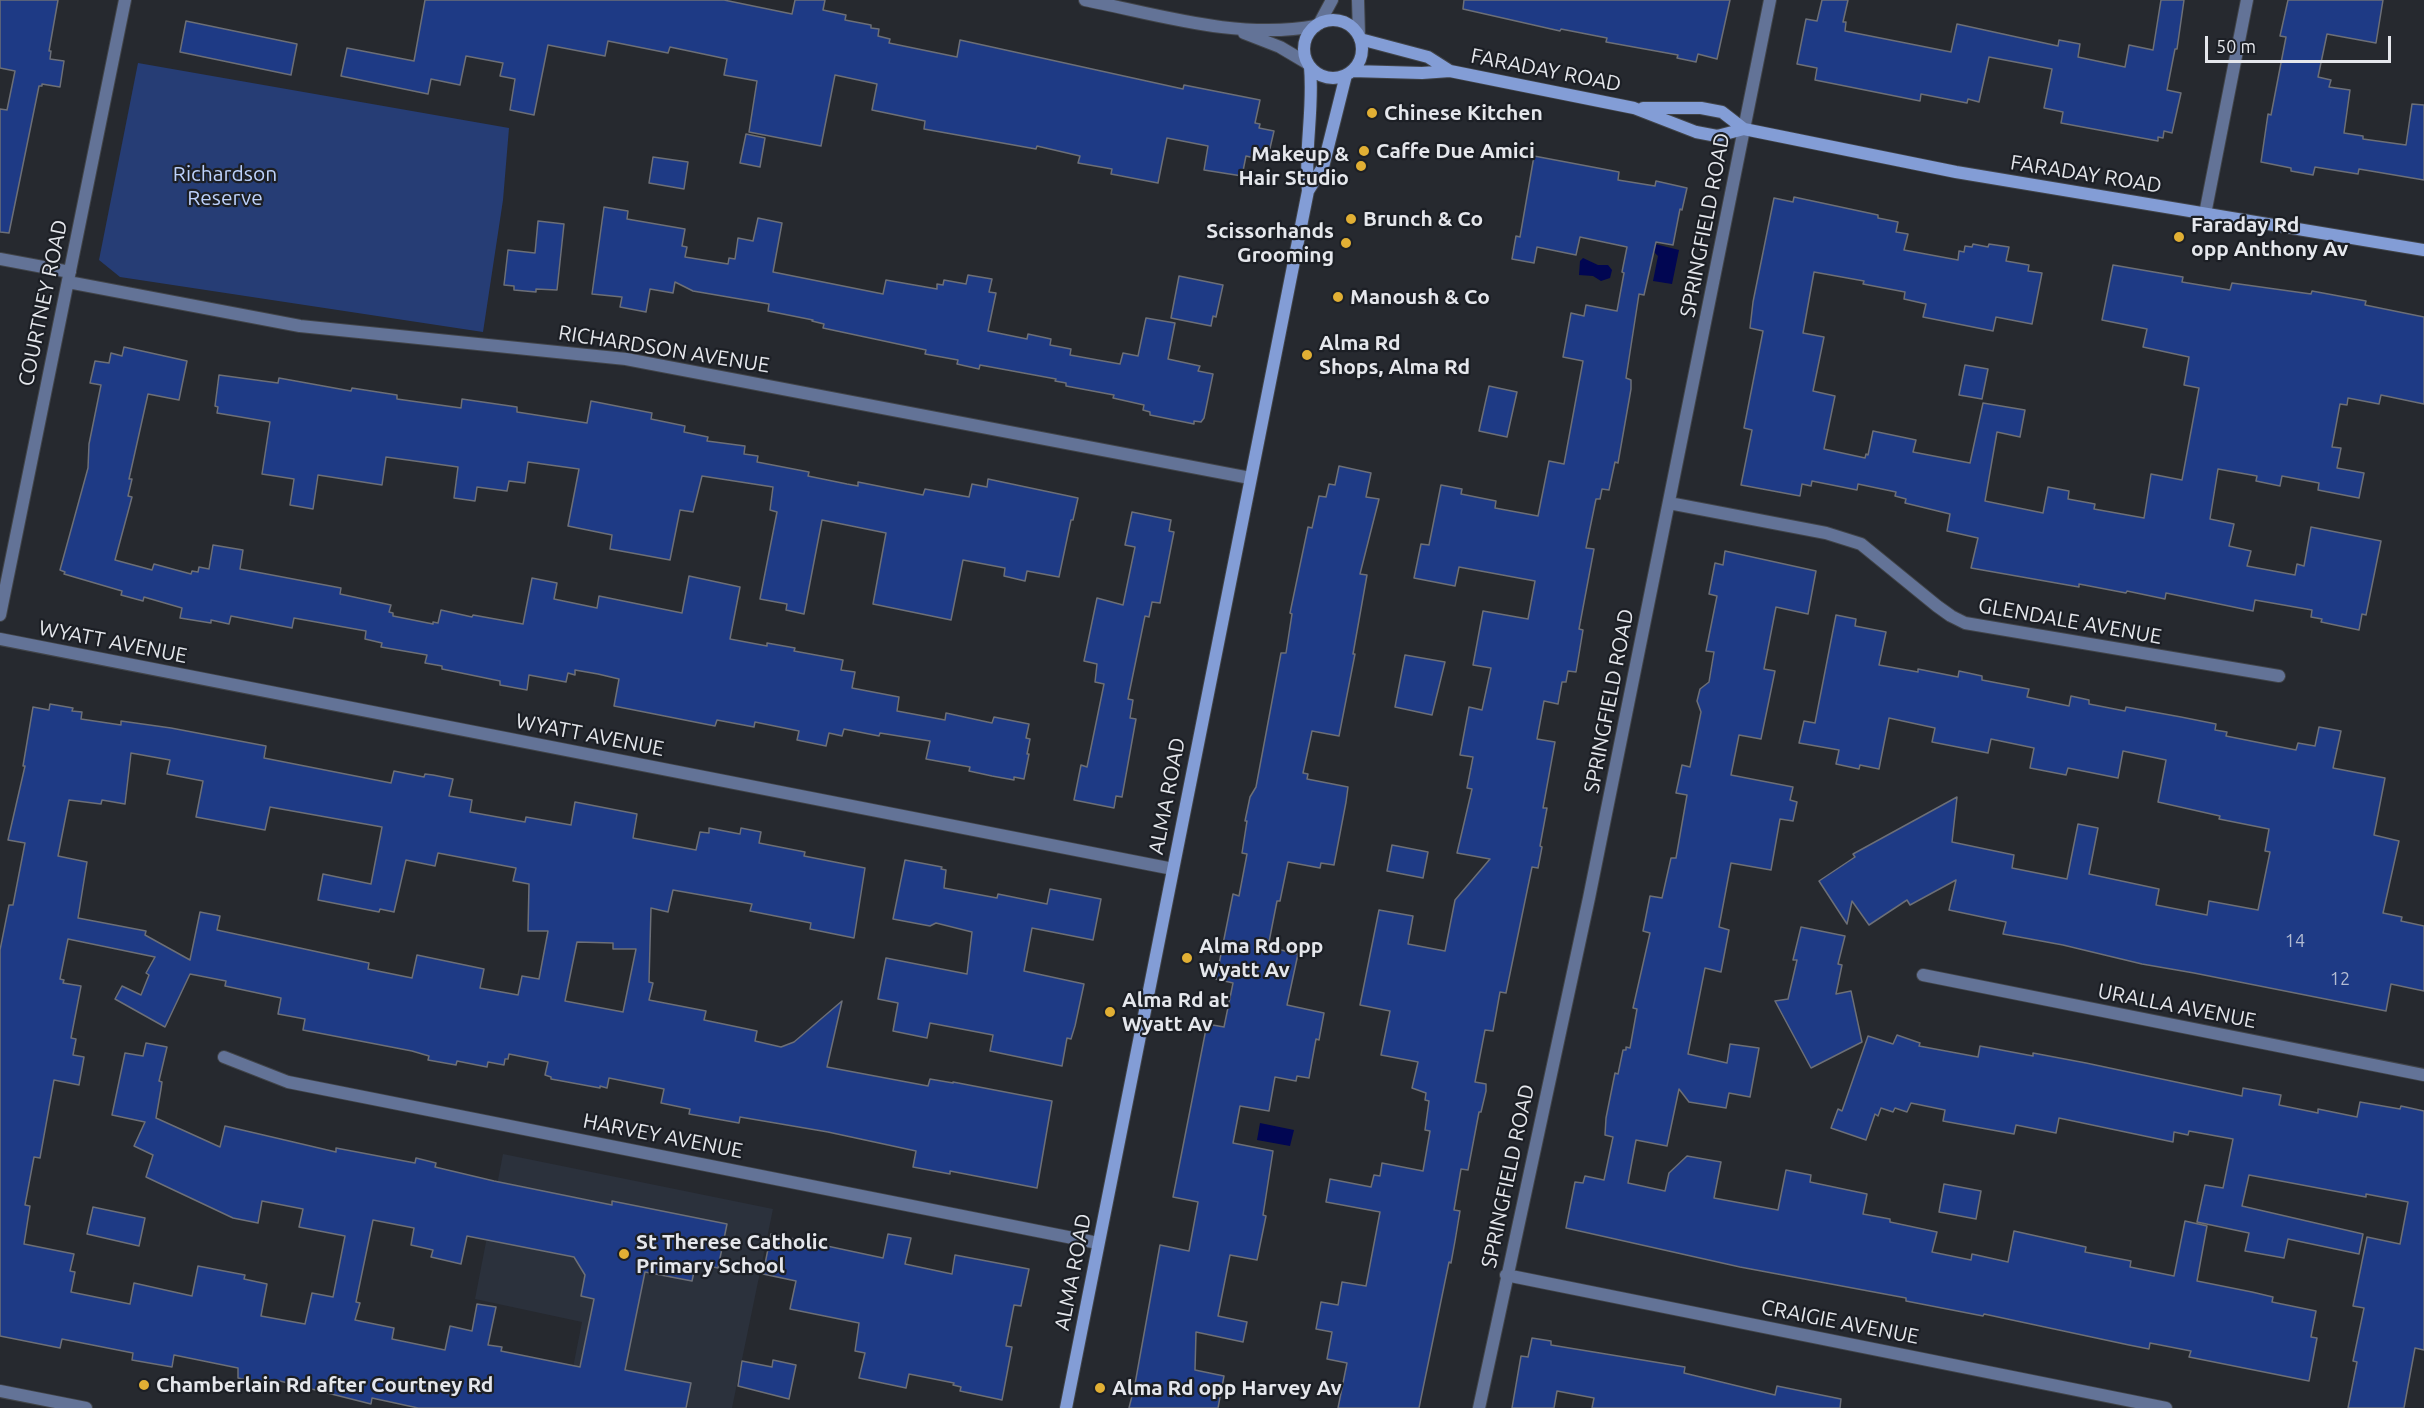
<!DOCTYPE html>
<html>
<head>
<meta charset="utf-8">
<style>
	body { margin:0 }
	#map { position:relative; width:2424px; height:1408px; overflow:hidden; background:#26292f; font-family:Ubuntu,sans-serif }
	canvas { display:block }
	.scale { position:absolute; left:2205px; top:36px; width:186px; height:27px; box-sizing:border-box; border:3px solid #e5e7ec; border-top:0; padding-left:8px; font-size:18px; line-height:21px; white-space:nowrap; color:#e5e7ec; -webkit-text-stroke:4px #1c1f25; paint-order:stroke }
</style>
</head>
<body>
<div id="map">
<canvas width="2424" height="1408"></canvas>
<div class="scale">50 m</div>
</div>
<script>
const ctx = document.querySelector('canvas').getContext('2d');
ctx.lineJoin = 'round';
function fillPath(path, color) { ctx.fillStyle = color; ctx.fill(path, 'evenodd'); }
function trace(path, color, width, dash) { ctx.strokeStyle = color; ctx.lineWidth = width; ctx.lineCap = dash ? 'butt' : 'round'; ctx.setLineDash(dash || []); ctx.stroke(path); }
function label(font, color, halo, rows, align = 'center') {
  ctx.font = font + ' Ubuntu,sans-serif'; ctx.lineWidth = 4.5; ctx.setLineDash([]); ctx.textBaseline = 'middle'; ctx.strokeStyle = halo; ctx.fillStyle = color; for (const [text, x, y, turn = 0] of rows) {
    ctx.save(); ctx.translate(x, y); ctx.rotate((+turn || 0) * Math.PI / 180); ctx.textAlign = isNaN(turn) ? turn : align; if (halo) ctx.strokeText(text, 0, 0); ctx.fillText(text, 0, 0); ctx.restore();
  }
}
fillPath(new Path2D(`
	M503 1154 773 1209 732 1408H565L582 1322 475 1299Z`), '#2b313c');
fillPath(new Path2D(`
	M138 63 509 128 503 200 483 332 120 277 99 260Z`), '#263d75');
fillPath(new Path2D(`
	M1655 244 1679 250 1672 284 1653 281 1658 256 1653 251Z
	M1583 258 1598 265H1608L1612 270 1610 278 1601 281 1593 276 1579 275 1580 261Z
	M1260 1123 1294 1130 1290 1146 1257 1140Z`), '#010652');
const building = new Path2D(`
	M0 0H58L49 51H51L50 59 64 61 60 87 42 84V86H39L9 233 0 232V109L7 110 15 71 0 68Z
	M425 0H724L792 14 795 0H825L823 10 846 15 845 20 871 25V28L879 29 878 36 890 39 889 43 957 57 960 40 1183 89 1184 85 1260 100 1255 123 1260 124 1259 128 1274 131 1267 161 1246 156 1242 176 1204 170 1208 146 1167 138 1158 183 1111 174 1112 169 1078 163 1080 156 1037 146 1036 149 924 129 925 121 872 110 877 84 835 75 821 146 749 132 757 81 724 75 727 59 670 47 668 53 608 41 605 56 548 45 534 115 510 110 515 79 500 76 503 63 466 56 460 85 431 79 428 94 341 76 347 48 414 61Z
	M1464 0H1730L1717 59 1698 54 1696 62 1677 58 1678 55 1606 42 1607 38 1561 29 1560 31 1463 9Z
	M1822 0H1848L1843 22H1846L1845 31 1951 52 1957 24 2058 46 2059 40 2080 44 2078 57 2125 67 2129 45 2153 50 2161 0H2184L2177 49H2175L2167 90 2181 93 2172 133 2164 131 2163 138 2158 137V141L2061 123 2063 112 2044 108 2052 69 1989 57 1979 102 1968 99 1967 103 1921 94 1920 101 1815 80 1817 68 1797 64 1806 19 1817 21Z
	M2288 0H2383L2376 43 2327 34 2318 77 2331 80 2329 87 2350 90 2344 133 2363 136V139L2406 145 2412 104 2424 105V180L2359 169 2358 174 2315 167 2313 175 2291 171V168L2261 162 2268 114 2271 115 2286 37 2280 36Z
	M186 21 297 44 291 75 180 52Z
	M746 134 765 138 760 167 740 163Z
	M1534 156 1619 172 1618 180 1655 186 1656 181 1687 188 1682 210 1680 209 1673 245 1656 242 1644 295 1639 294 1626 378 1631 380V389L1618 463 1615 462 1609 490 1602 489 1600 499H1596L1586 548 1594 549 1579 629 1583 630 1576 672 1568 671 1566 682H1562L1558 704 1544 701 1537 739 1555 742 1543 808H1547L1540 846 1542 847 1538 868 1532 867 1506 993 1500 992 1493 1031 1485 1030 1475 1082 1486 1084V1091L1481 1112H1479L1468 1170 1461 1169 1454 1210 1460 1211 1455 1241 1451 1263 1449 1262 1419 1408H1338L1347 1363 1327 1359 1332 1332 1316 1329 1321 1302 1338 1305 1342 1282 1366 1286 1380 1212 1326 1202 1330 1179 1371 1187 1374 1175 1380 1176 1382 1163 1423 1171 1430 1131 1425 1130 1429 1101 1425 1100 1426 1093 1412 1088 1418 1062 1381 1055 1390 1011 1360 1005 1379 910 1413 916 1408 944 1445 951 1455 900 1490 859 1457 853 1472 789 1467 788 1473 757 1460 755 1469 707 1482 710 1491 668 1473 665 1483 611 1528 619 1535 581 1459 567 1455 586 1414 578 1421 544 1429 545 1441 485 1462 489 1461 494 1496 501 1495 508 1538 516 1549 461 1564 464 1583 361 1563 357 1571 313 1584 316 1586 305 1617 311 1624 273 1622 272 1627 247 1580 237 1576 255 1537 247 1534 263 1512 259 1516 236 1520 237Z
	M653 157 688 162 684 189 649 183Z
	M1794 197 1878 215V218L1898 222 1896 232 1908 234 1904 250 1958 260 1959 251 1964 252 1965 246 1972 247 1973 244 1988 247 1989 244 2009 247 2006 261 2029 265 2028 271 2042 273 2032 324 1996 317 1993 331 1923 317 1926 304 1904 299 1905 292 1863 284 1864 281 1814 272 1803 333 1824 337 1813 391 1835 396 1824 449 1865 458 1866 454 1868 455 1873 431 1916 440 1913 452 1970 463 1983 403 2025 410 2020 437 1997 432 1985 501 2043 513 2048 487 2069 491 2068 499 2095 504 2094 509 2144 518 2151 474 2182 480 2199 388 2184 385 2189 357 2143 347 2147 329 2102 320 2113 265 2183 277 2182 282 2230 290 2232 283 2311 294 2312 291 2366 301 2365 305 2424 317V404L2381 395 2379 404 2348 398 2347 405 2340 404 2332 447 2341 448 2337 468 2364 473 2359 498 2318 490 2319 483 2282 476 2280 486 2256 481 2257 476 2218 469 2210 519 2234 524 2229 546 2251 551 2247 566 2295 575 2297 564 2304 566 2311 527 2381 541 2366 615 2362 614 2359 630 2321 622 2322 619 2311 617 2312 610 2255 600 2253 611 2166 593 2165 599 2127 591 2126 593 2079 584V587L1971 568 1978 538 1947 531 1950 514 1905 503 1906 499 1895 496 1896 492 1858 484 1857 490 1812 481 1811 486 1802 484 1800 496 1741 485 1752 430 1744 428 1763 331 1750 328 1753 302 1774 198 1793 202Z
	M604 207 628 211 627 219 685 229 682 246 687 247 685 257 728 264 729 258 735 259 738 238 753 241 758 218 782 223 773 272 883 294 886 280 937 289V284L943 285 944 280 966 284 968 275 992 279 989 292 996 293 988 331 1027 339 1028 334 1051 339 1050 345 1071 349 1070 355 1120 364 1123 353 1138 356 1146 318 1175 323 1168 359 1200 366 1198 371 1213 374 1204 418 1201 422 1194 421V424L1150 415V412L1143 410 1144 405 1113 398 1114 395 1066 386V383L1055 381 1056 379 980 365 979 369 957 364 958 360 925 354 926 350 823 328 824 324 812 321 813 320 768 311 769 304 693 291 675 282 673 293 650 289 646 312 620 307 622 297 592 294Z
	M538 221 564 224 557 290 536 289V292L514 290V286L504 285 508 250 535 253Z
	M1179 276 1223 285 1216 317 1213 316 1211 326 1171 318Z
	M124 347 187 361 179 400 148 394 129 479H132L128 496 132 497 115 560 152 570 154 564 191 574 192 571 198 572 199 567 209 569 213 545 243 550 240 569 341 588 340 594 391 605 389 612 393 613V616L433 624V622L438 623 441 610 472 617 473 615 523 624 532 578 557 583 554 599 597 608 599 596 682 613 689 576 740 587 730 639 767 646V643L795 648 794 651 843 660 841 670 855 672 852 688 899 697 897 711 945 720 946 713 992 723 994 717 1029 724 1026 738 1030 739 1027 754H1029L1024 779 1014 777V780L992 776 969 771 970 767 926 759 930 741 880 733 879 736 844 729 842 736 829 733 826 746 797 740 799 731 755 722 754 727 717 720 715 726 614 706 619 679 598 674 575 670V675L568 673 566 682 529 675 527 690 500 685V681L442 669V666L425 663 427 655 381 647 382 643 365 639 366 631 294 618 292 628 231 616 229 624 211 620V623L180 618 182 608 144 597 143 601 121 595 122 591 64 574 65 572 60 570 88 468 89 444 101 385 90 383 95 361 109 363 111 353 122 356Z
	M1965 365 1988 369 1982 399 1959 395Z
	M219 375 278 383 279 378 351 391 352 388 397 395V399L461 408 462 399 517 407V412L587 423 591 401 652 413 651 419 685 426 684 432 708 437 707 441 745 446 744 454 758 456 757 462 809 472 808 476 847 484 858 486V482L923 495 925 489 969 497 972 484 987 487 988 479 1078 498 1073 520H1071L1059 577 1027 571 1025 581 1004 576 1005 568 963 560 951 620 873 604 886 533 822 520 804 614 786 610 787 604 760 599 777 512 770 510 773 487 702 476 693 512 680 510 670 560 610 549 612 535 568 526 579 469 528 462 525 483 509 481 507 491 477 487 475 501 454 498 458 467 386 457 382 485 318 475 313 509 290 505 294 479 262 474 270 422 217 413 218 407 215 406Z
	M1489 386 1517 392 1507 437 1479 431Z
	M1339 466 1371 473 1366 497 1379 499 1360 574 1367 575 1353 654H1355L1339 736 1312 731 1303 773 1308 774 1307 779 1348 787 1346 802 1334 865 1321 863 1320 868 1288 862 1280 901H1277L1268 947 1298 954 1287 1005 1324 1013 1319 1040 1316 1039 1309 1078 1297 1076 1296 1081 1275 1077 1269 1111 1240 1106 1233 1143 1273 1151 1263 1215 1266 1216 1257 1260 1230 1255 1218 1316 1247 1322 1243 1342 1196 1332 1195 1370 1224 1376 1218 1408H1129L1135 1384 1160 1245 1189 1251 1198 1202 1173 1197 1207 1024 1224 1027 1233 983 1216 979 1233 894 1239 896 1247 854 1242 853 1247 821H1245L1250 797 1256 787 1281 653H1286L1292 614 1290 613 1308 527 1312 528 1319 496 1326 497 1329 484 1335 485Z
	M1132 512 1171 520 1169 531 1174 532 1160 603 1152 602 1149 617 1145 616 1128 699 1133 700 1130 718 1136 719 1122 797 1116 796 1114 808 1074 800 1081 765 1087 767 1104 684 1095 682 1097 664 1084 661 1097 598 1123 605 1135 547 1125 545Z
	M1725 551 1816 571 1808 614 1776 607 1764 669 1775 671 1761 739 1739 735 1731 775 1793 787 1790 800 1797 802 1793 821 1780 819 1771 870 1731 863 1719 927 1729 930 1721 972 1705 968 1688 1054 1727 1063 1730 1044 1759 1048 1750 1097 1729 1093 1726 1108 1689 1102 1679 1089 1667 1146 1636 1140 1628 1183 1665 1191 1669 1173 1687 1156 1721 1162 1714 1198 1778 1210 1786 1170 1811 1175 1810 1182 1867 1194 1863 1214 1890 1219V1222L1937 1232 1932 1252 1971 1260 1972 1254 2008 1262 2014 1231 2086 1247 2085 1252 2131 1261 2130 1267 2174 1276 2185 1221 2207 1226 2197 1281 2252 1292 2273 1297 2272 1302 2316 1311 2311 1337 2317 1338 2309 1381 2189 1357 2191 1351 2150 1343 2149 1349 2129 1345 1984 1314 1983 1316 1906 1301V1298L1740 1267 1566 1228 1575 1182 1583 1183 1585 1176 1604 1180 1613 1137 1605 1135 1606 1118 1615 1073 1618 1074 1623 1050H1626V1047L1630 1048 1637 1009 1633 1008 1650 933 1643 931 1650 896 1662 898 1671 858H1676L1687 795 1676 793 1682 765 1690 767 1701 712 1697 701 1700 689 1709 682 1714 652 1706 651 1717 596 1709 594 1715 563 1723 565Z
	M1836 615 1856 619 1855 626 1886 632 1879 665 1918 672V669L1958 677 1959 671 1982 676V680L2029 689 2027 697 2069 706 2071 696 2089 700V704L2125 711 2126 707 2181 717 2216 724 2215 730 2227 732 2226 736 2296 750 2298 743 2315 746 2319 727 2341 731 2333 768 2385 778 2374 835 2399 841 2383 913 2402 917 2401 921 2424 926V991L2391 984 2386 1011 2194 973 2142 964 2063 945 2003 934 2006 922 1949 910 1956 880 1910 905 1907 900 1869 925 1852 901 1847 924 1819 881 1855 857 1853 854 1957 797 1952 842 2014 855 2012 868 2067 879 2078 824 2098 828 2089 874 2159 889 2156 905 2207 915 2209 901 2258 910 2270 852 2265 851 2269 829 2219 819 2220 816 2158 802 2166 760 2123 751 2118 778 2068 768 2066 775 2030 768 2034 748 1991 739 1988 753 1932 742 1935 728 1889 718 1879 769 1860 765 1859 769 1836 764 1839 750 1799 743 1804 721 1815 723Z
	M1405 655 1445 662 1432 715 1395 707Z
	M50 704 73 708 72 711 82 712 81 719 121 725V721L171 728 266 746 264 758 391 783 394 771 424 777 425 774 433 775 453 779 449 796 472 800 470 812 525 822 526 817 571 825 575 802 637 814 633 838 696 850 700 832 709 833V828L740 834 741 828 761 832 759 843 805 852 804 856 865 868 854 938 810 929 811 923 750 911 752 904 673 890 668 912 651 908 649 982 653 983 649 1000 706 1011 704 1020 757 1031 755 1041 781 1047 794 1042 842 1001 827 1067 928 1086 930 1079 953 1083V1082L1052 1101 1037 1188 950 1171V1174L913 1167 916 1151 828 1132 740 1117 739 1123 689 1114 690 1109 661 1103 664 1089 609 1078 607 1088 600 1086V1088L551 1079V1077L545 1075 548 1062 509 1054 508 1059H505L504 1065 488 1062 487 1067 457 1061 456 1065 428 1060 429 1056 412 1051 303 1030 305 1019 278 1014 281 998 225 986 226 981 190 974 165 1027 115 999 122 986 141 995 149 975 146 973 155 957 68 939 60 979 64 980 63 983 81 986 71 1038 76 1039 73 1055 84 1057 79 1085 54 1080 40 1158 34 1157 25 1205 30 1206 24 1244 74 1254 70 1271 75 1272 71 1292 130 1304 134 1283 192 1296 198 1266 245 1275 244 1279 267 1284 261 1316 305 1324 312 1293 333 1297 345 1236 299 1227 303 1209 262 1201 258 1223 233 1218 146 1177 153 1155 134 1146 145 1122 112 1115 125 1053 143 1056 146 1043 167 1047 159 1081 162 1082 161 1089 156 1118 220 1147 225 1126 336 1152V1148L415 1163 416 1158 436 1163 435 1167 494 1181 612 1205V1201L727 1224 718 1268 696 1263 692 1281 645 1272 625 1370 691 1383 686 1408H418L372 1398 371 1404 276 1380 275 1386 238 1378V1368L174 1355 172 1367 132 1360 133 1353 62 1339 60 1348 0 1336V950L9 905H13L25 843 8 840 25 766H23L33 707 49 710ZM131 753 170 760 167 774 203 781 196 817 265 830 270 807 382 827 371 884 323 874 318 900 379 912 380 909 394 912 406 860 435 866 438 853 516 868 513 881 529 884 528 931H548L539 979 522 976 518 995 480 988 484 969 417 955 412 978 368 969 369 963 217 930 220 916 200 912 190 960 145 935 146 931 78 918 87 862 58 856 69 800 101 804 102 800 125 804ZM577 942 613 943V949H636L623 1012 565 1001ZM373 1220 414 1228 411 1245 433 1250 431 1257 461 1264 467 1236 574 1257 585 1275 581 1296 594 1299 580 1367 501 1351 502 1347 488 1345 496 1307 477 1304 472 1331 450 1326 445 1350 392 1339 394 1328 355 1320 360 1303 356 1302Z
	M1392 845 1428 852 1423 878 1387 871Z
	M905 860 942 867 941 869 946 870 944 888 997 898 998 894 1047 904 1050 889 1101 899 1093 940 1032 928 1024 971 1084 984 1075 1026 1071 1039 1067 1038 1062 1066 990 1051 993 1035 930 1023 927 1038 893 1031 898 1003 878 999 886 958 967 974 972 932 936 923 930 926 893 919Z
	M1801 927 1845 936 1838 964 1842 965 1836 994 1851 991 1862 1042 1811 1068 1775 1001 1788 999 1797 960H1793Z
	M1897 1035 1920 1043 1919 1046 1978 1057 1980 1046 2033 1056V1053L2086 1063 2242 1096 2243 1088 2281 1095 2279 1105 2318 1113V1109L2357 1117 2360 1102 2400 1109 2401 1106 2424 1111V1350L2415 1348 2404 1408H2348L2357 1362 2353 1361 2364 1308 2353 1306 2367 1237 2400 1244 2408 1202 2366 1194V1197L2249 1175 2242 1206 2363 1234 2359 1254 2288 1239 2284 1258 2245 1251 2249 1233 2197 1222 2205 1185 2223 1188 2233 1139 2189 1131 2188 1135 2174 1132 2173 1142 2059 1118 2056 1133 2016 1125 2014 1134 1943 1121 1945 1110 1911 1103 1907 1112 1895 1108 1893 1112 1881 1108 1878 1116 1875 1114 1866 1140 1831 1128 1838 1109 1842 1111 1868 1036 1893 1044Z
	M1944 1184 1981 1191 1976 1219 1939 1212Z
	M93 1207 145 1218 139 1246 87 1234Z
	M771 1234 883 1258 888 1234 911 1238 905 1264 952 1274 955 1255 1029 1269 1021 1306 1014 1305 1006 1346 1012 1347 1002 1400 960 1391 961 1387 953 1385 954 1383 909 1374 906 1388 859 1378 865 1353 855 1351 859 1323 790 1309 796 1281 763 1274Z
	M1532 1338 1551 1341V1345L1685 1367 1684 1373 1775 1395 1777 1386 1841 1399 1840 1408H1592L1594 1398 1557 1391 1554 1408H1512L1521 1356 1528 1357Z
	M773 1360 796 1365 789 1399 738 1386 742 1361 772 1367Z`);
fillPath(building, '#1e3a85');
trace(building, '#6c6f77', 1.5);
const minor = new Path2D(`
	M1085 0C1160 15 1239 40 1316 26
	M1358 0 1359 35
	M1319 24 1332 0
	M1244 33 1280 47 1307 63
	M2205 214 2247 0
	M0 259 70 272
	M68 282 300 326 626 359 1250 478
	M1669 503 1826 533 1861 544 1937 606 1951 616 1965 623 2279 676
	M0 615 125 0
	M0 639 1173 869
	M1923 975 2424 1075
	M224 1057 288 1082 1098 1243
	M1506 1275 2166 1408
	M1479 1408 1589 898 1770 0`);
const tertiary = new Path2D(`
	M0 1391 86 1408`);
const secondary = new Path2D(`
	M1304 49a29 29 0 1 1 58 0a29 29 0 1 1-58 0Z
	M1360 39 1428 57 1450 71
	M1352 71 1422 73 1450 71 1634 108 1696 132 1717 136 1744 129 1956 172 2424 250
	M1643 108H1701L1722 112 1744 129
	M1308 191 1323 167 1346 75
	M1066 1408 1308 191C1304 150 1314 109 1310 67`);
trace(minor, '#414449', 14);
trace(tertiary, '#414449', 14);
trace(secondary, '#414449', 14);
trace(minor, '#637397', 12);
trace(tertiary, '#637397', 12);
trace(secondary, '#839dd6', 12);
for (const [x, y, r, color] of [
	[1372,113,6,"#e1af34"],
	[1364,151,6,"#e1af34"],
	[1361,166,6,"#e1af34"],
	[1351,219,6,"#e1af34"],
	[2179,237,6,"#e1af34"],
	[1346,243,6,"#e1af34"],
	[1338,297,6,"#e1af34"],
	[1307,355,6,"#e1af34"],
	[1187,958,6,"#e1af34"],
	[1110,1012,6,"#e1af34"],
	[624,1254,6,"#e1af34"],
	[144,1385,6,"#e1af34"],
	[1100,1388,6,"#e1af34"]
]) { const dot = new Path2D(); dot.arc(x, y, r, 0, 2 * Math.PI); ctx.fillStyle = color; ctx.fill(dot); trace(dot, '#1c1f25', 2); }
label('18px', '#b3bcd2', null, [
	["14",2295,941],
	["12",2340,979]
]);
label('21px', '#e5e7ec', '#1c1f25', [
	["FARADAY ROAD",1546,70,11],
	["FARADAY ROAD",2086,174,9],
	["SPRINGFIELD ROAD",1705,225,-79],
	["COURTNEY ROAD",43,303,-78],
	["RICHARDSON AVENUE",664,349,9],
	["GLENDALE AVENUE",2070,621,10],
	["WYATT AVENUE",113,642,11],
	["SPRINGFIELD ROAD",1609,701,-79],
	["WYATT AVENUE",590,735,11],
	["ALMA ROAD",1167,796,-79],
	["URALLA AVENUE",2177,1006,11],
	["HARVEY AVENUE",663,1136,11],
	["SPRINGFIELD ROAD",1508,1176,-78],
	["ALMA ROAD",1073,1272,-79],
	["CRAIGIE AVENUE",1840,1322,11]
]);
label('bold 21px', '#e5e7ec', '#1c1f25', [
	["Chinese Kitchen",1384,113],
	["Caffe Due Amici",1376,151],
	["Makeup &",1349,154,"right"],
	["Hair Studio",1349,178,"right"],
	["Brunch & Co",1363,219],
	["Faraday Rd",2191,225],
	["opp Anthony Av",2191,249],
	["Scissorhands",1334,231,"right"],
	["Grooming",1334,255,"right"],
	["Manoush & Co",1350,297],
	["Alma Rd",1319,343],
	["Shops, Alma Rd",1319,367],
	["Alma Rd opp",1199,946],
	["Wyatt Av",1199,970],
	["Alma Rd at",1122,1000],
	["Wyatt Av",1122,1024],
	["St Therese Catholic",636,1242],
	["Primary School",636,1266],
	["Chamberlain Rd after Courtney Rd",156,1385],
	["Alma Rd opp Harvey Av",1112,1388]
], 'left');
label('21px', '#bdd2fc', '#1c1f25', [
	["Richardson",225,174],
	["Reserve",225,198]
]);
</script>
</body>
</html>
